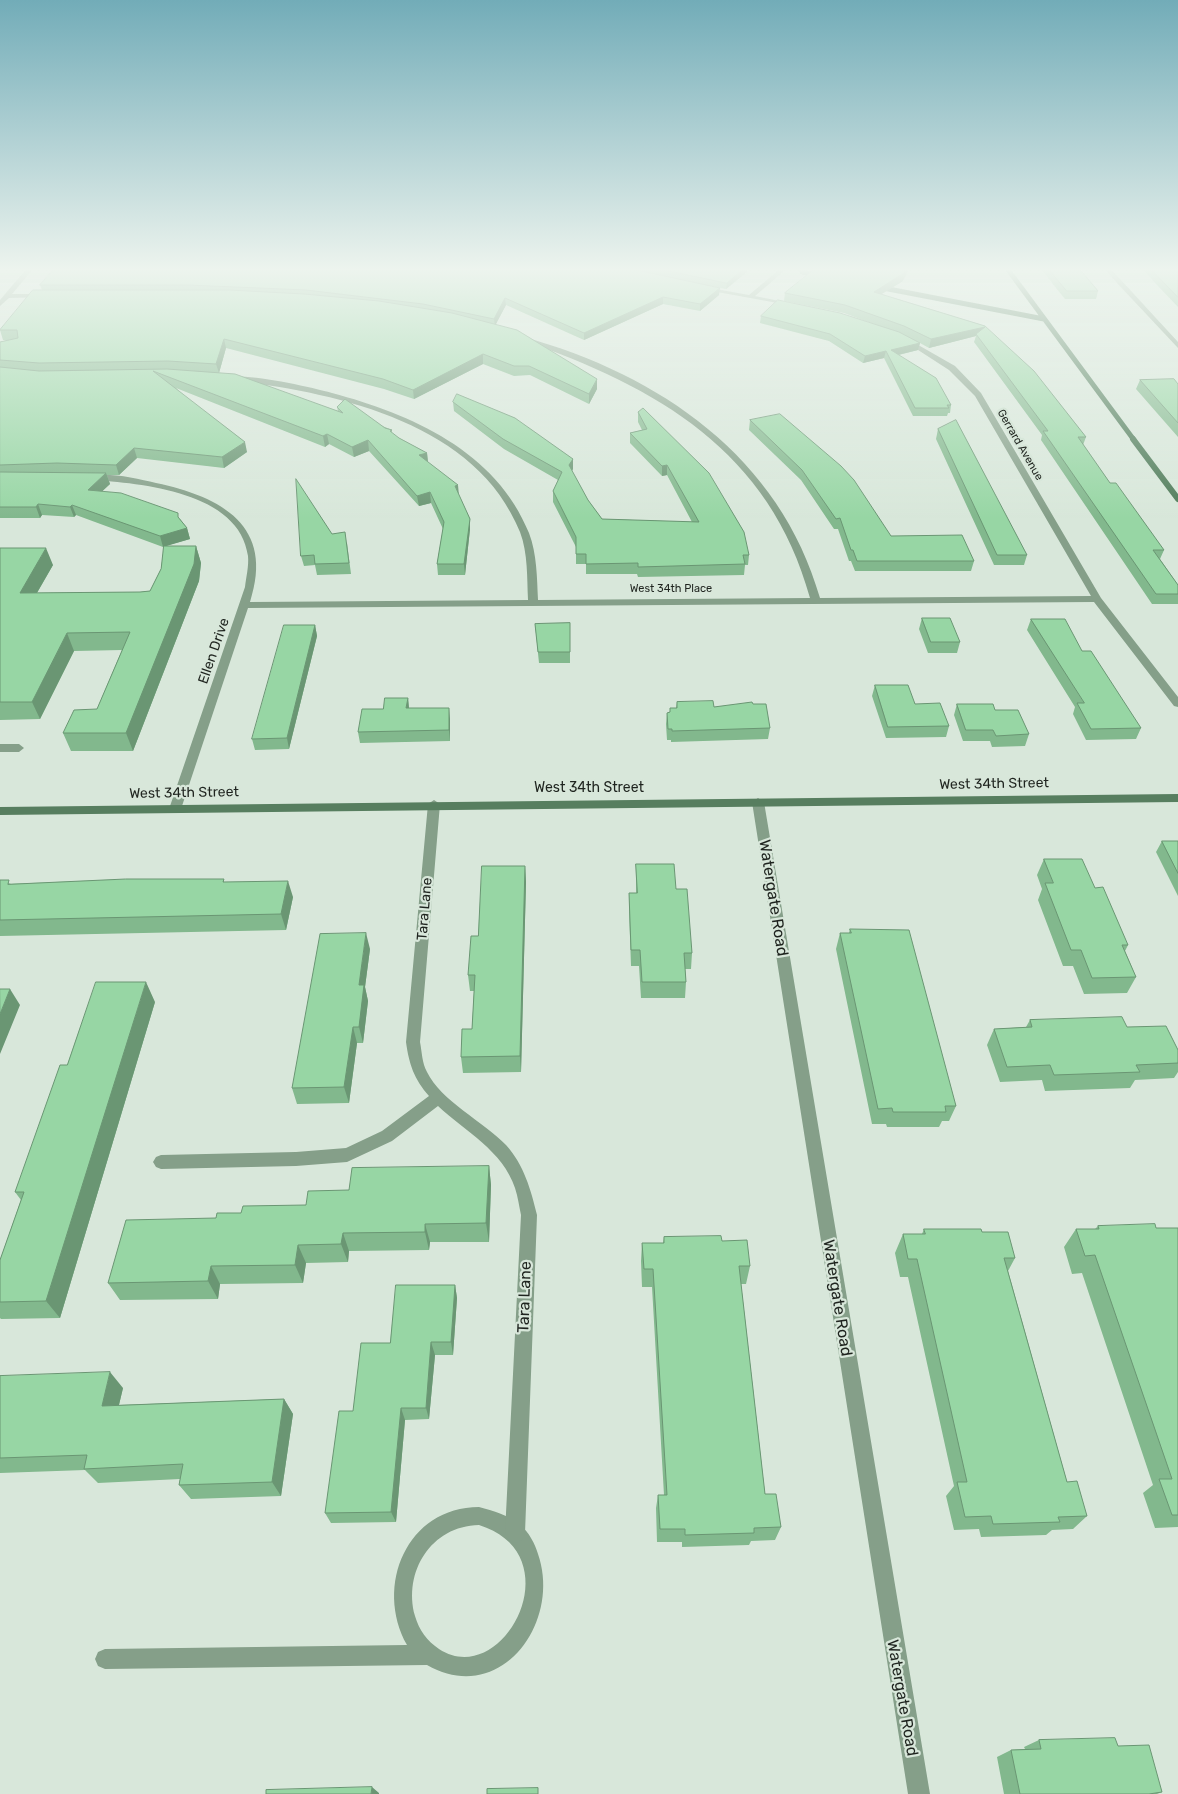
<!DOCTYPE html>
<html>
<head>
<meta charset="utf-8">
<style>
	body { margin:0 }
	canvas { display:block; background:#d8e7da }
</style>
</head>
<body>
<canvas width="1178" height="1794"></canvas>
<script>
const ctx = document.querySelector('canvas').getContext('2d');
ctx.lineJoin = 'round';
function trace(path, color, width, dash) { ctx.strokeStyle = color; ctx.lineWidth = width; ctx.lineCap = dash ? 'butt' : 'round'; ctx.setLineDash(dash || []); ctx.stroke(path); }
function fillPath(path, color) { ctx.fillStyle = color; ctx.fill(path, 'evenodd'); }
function label(font, color, halo, rows, align = 'center') {
  ctx.font = font + ' Rubik,sans-serif'; ctx.lineWidth = 4.5; ctx.setLineDash([]); ctx.textBaseline = 'middle'; ctx.strokeStyle = halo; ctx.fillStyle = color; for (const [text, x, y, turn = 0] of rows) {
    ctx.save(); ctx.translate(x, y); ctx.rotate((+turn || 0) * Math.PI / 180); ctx.textAlign = isNaN(turn) ? turn : align; if (halo) ctx.strokeText(text, 0, 0); ctx.fillText(text, 0, 0); ctx.restore();
  }
}
trace(new Path2D(`
	M1006 267 1134 440
	M802 272 821 276
	M878 287 1044 319`), '#4e7a58', 5);
trace(new Path2D(`
	M1133 439 1178 499`), '#4e7a58', 6);
fillPath(new Path2D(`
	M0 744H19L24 748 19 752H0Z
	M479 1507C493 1511 509 1515 520 1525 529 1532 535 1544 538 1554 562 1623 500 1707 427 1665L105 1669 98 1666 95 1659 98 1652 105 1649 407 1645C374 1586 407 1507 479 1507ZM479 1525C575 1555 503 1691 439 1649 427 1641 419 1630 415 1616 403 1572 431 1526 479 1525Z`), '#859f89');
fillPath(new Path2D(`
	M28 267H35L12 294H45L47 297 9 298 0 306V300Z
	M782 267H789L755 296 794 304V306L701 289 704 287 749 295Z
	M1102 267H1109L1178 342V348Z
	M524 337C660 375 780 457 820 598L1091 596 975 396 949 370 901 339 906 338 955 366 981 393 1101 598 1178 697V707L1174 706 1094 602 248 608 181 809 179 812H171L169 809 245 587C246 578 249 566 248 556 240 492 141 483 91 480L87 478 88 476C109 472 136 478 156 483 222 497 275 526 250 602L528 600C527 578 528 553 520 532 477 424 341 394 238 381H235V377C257 375 310 387 332 393 411 414 496 451 529 533 537 554 537 578 538 600L810 598C770 451 657 387 522 340L521 339Z
	M758 798 764 802 930 1794H908L752 802Z
	M434 800 440 804 420 1042C422 1052 422 1063 427 1072 441 1101 484 1122 506 1145 524 1165 531 1190 537 1215L525 1533 522 1540 515 1543 508 1540 505 1533 521 1215C519 1206 518 1197 515 1188 503 1151 465 1131 438 1106L392 1141 347 1162 296 1166 161 1169 156 1167 153 1162 156 1157 161 1155 296 1152 346 1148 382 1131 429 1096C414 1079 409 1064 406 1042L428 804Z`), '#859f89');
fillPath(new Path2D(`
	M1178 794V802L0 815V807Z`), '#577e5f');
fillPath(new Path2D(`
	M56 267H748L747 272 726 289 699 284 719 295 700 311 663 304 584 340 506 305 495 325 597 389 589 404 530 375 514 376 483 364 414 399 384 389 226 348 219 373 338 411 337 407 392 430V433L399 438 427 453 428 462 459 495 470 519V529L465 575H438L437 564 443 529 431 503 419 506 369 451 354 457 329 444 325 447 176 388 247 452 224 468 137 458 119 475H107L110 484 102 491 180 519 187 528 190 539 165 546H196L201 563 199 581 133 751H71L63 733 97 709 122 650 74 651 40 719 0 720V548L53 565 37 593 140 592 150 591 161 569 164 546 163 547 76 515 74 517 42 515 40 518H0V342L8 340H3L0 330 42 290 40 285Z
	M973 267H1078L1098 291 1096 299H1065L1040 268Z
	M1140 267H1178V307Z
	M903 281 881 294 985 326 1086 437 1083 445 1110 483 1164 550 1160 559 1178 585V604H1152L1041 440 1042 435 974 342 976 336 929 348 920 343 918 350 899 355 951 405 950 413H948L947 416H913L884 358 863 363 829 341 760 323 761 316 876 325 844 313 784 301 785 293Z
	M1140 380 1178 384V437L1136 389Z
	M453 402 573 459V469L572 471 588 500 602 519 692 522 667 475 662 476 630 443V433L642 430 638 422V412L749 555 748 565H745L744 575 638 577 637 574H586V564H576V547L553 502V491L558 480 504 449 454 411Z
	M750 420 891 536 974 561 971 571H855L851 561H849L838 529H834L801 480 749 430Z
	M938 429 1027 555 1024 565H994L936 439Z
	M332 534 347 543 351 574 317 575 315 565 304 566 301 556Z
	M922 618 960 642 957 653H928L919 629Z
	M1031 619 1082 651 1141 728 1136 739 1086 740 1073 714 1075 707 1027 630Z
	M570 623V663H539L535 624Z
	M315 625 317 636 289 749 255 750 252 739Z
	M875 685 915 704 949 726 946 737 886 738 872 696Z
	M408 698 409 708 450 719V741L360 743 358 732 383 709Z
	M677 702 714 707 753 704 770 728 768 739 671 742V740H667L666 724 667 713 670 712V708H676Z
	M957 704 995 710 1029 734 1025 746 992 747 990 741H963L954 715Z
	M1162 841H1178V896L1156 852Z
	M1044 859 1095 888 1128 945 1125 951 1136 977 1127 993 1084 994 1073 966H1063L1038 900 1042 889 1037 875Z
	M636 864 676 889 692 953 691 969H685L686 982 685 998H641L639 966H631L629 909V893H636Z
	M525 866 526 882 521 1072 463 1073 461 1057 472 1029 474 991H470L468 975 478 936Z
	M224 879V882L293 897 286 930 0 936V880L11 884Z
	M850 929 956 1106 949 1121H942L939 1127H887L886 1124H872L836 949 840 933H849Z
	M370 949 365 987 368 1001 363 1043H357L349 1103 297 1104 292 1088Z
	M155 1002 60 1318 1 1319 0 1318V1260L21 1200 15 1192 67 1065Z
	M1030 1020 1127 1027 1178 1050V1072L1174 1078 1135 1080 1130 1088 1045 1091 1042 1080 1000 1082 987 1045 994 1029 1026 1027Z
	M489 1166 491 1185 489 1242H430L429 1250 349 1251 348 1262 306 1263 303 1283 220 1284 218 1299 120 1300 108 1283 216 1218 306 1205 349 1190Z
	M1098 1226 1156 1228H1178V1527L1155 1528 1143 1493 1153 1485 1082 1273 1072 1274 1064 1247 1076 1229H1095Z
	M924 1229 982 1232 1015 1258 1008 1271 1067 1482 1087 1516 1073 1529 1052 1530 1046 1535 981 1537 979 1529 954 1530 946 1496 954 1486 908 1277H900L895 1253 903 1234H922Z
	M664 1237 722 1241 750 1266 746 1284H741L765 1494 781 1527 775 1540 751 1541 749 1545 682 1547V1542H657L656 1508 658 1495H664L652 1287H642L641 1261 642 1243H663Z
	M455 1285 457 1298 453 1355H435L429 1419 405 1420 396 1522 331 1523 325 1513 390 1343Z
	M0 1376 123 1388 119 1405 284 1399 293 1414 281 1496 191 1499 179 1485 180 1479 98 1483 85 1470 0 1473Z
	M1039 1740 1118 1746 1162 1792 1157 1794H1004L997 1757 1011 1750 1025 1749 1024 1747Z`), '#82b88d');
fillPath(new Path2D(`
	M743 267H748L747 272 726 289 727 283Z
	M907 267H910L903 281 872 300 874 292Z
	M720 288 719 295 700 311V304Z
	M663 297V304L584 340V333Z
	M505 298 506 305 495 326 494 319Z
	M985 327 976 334V336L929 348 931 339Z
	M224 339 226 348 219 373 216 364Z
	M920 343 918 350 889 357 891 350Z
	M886 351 884 358 863 363 865 356Z
	M483 354V364L414 399 413 390Z
	M597 379V389L589 404V394Z
	M327 434 329 444 325 447 323 436Z
	M368 440 369 451 354 457 352 447Z
	M245 442 247 452 224 468 222 457Z
	M134 448 137 458 119 475 116 465Z
	M427 453 428 463 419 455Z
	M573 459V469L569 475V465Z
	M667 465V475L662 476V466Z
	M106 473 110 484 92 501 88 490Z
	M458 485 459 496 455 486Z
	M430 492 431 503 419 506 417 496Z
	M38 504 42 515 40 518 36 507Z
	M72 505 76 515 74 517 70 507Z
	M470 519V529L465 575 464 564Z
	M187 528 190 539 163 547 160 536Z
	M196 546 201 563 199 581 133 751 126 733Z
	M46 548 53 565 27 610 20 593Z
	M315 625 317 636 289 749 287 738Z
	M67 633 74 651 40 719 32 702Z
	M408 698 409 709 406 708Z
	M449 708 450 719V741L449 730Z
	M525 866 526 882 521 1072 520 1056Z
	M288 881 293 897 286 930 281 914Z
	M366 933 370 949 365 987 368 1001 363 1043 359 1027V985Z
	M146 982 155 1002 60 1318 46 1301Z
	M10 989 20 1005 0 1054V1014Z
	M353 1027 357 1043 349 1103 344 1087Z
	M489 1166 491 1185 489 1242 486 1223Z
	M425 1224 430 1242 429 1250 425 1232Z
	M343 1233 349 1251 348 1262 341 1244Z
	M298 1245 306 1263 303 1283 295 1265Z
	M211 1266 220 1284 218 1299 208 1281Z
	M455 1285 457 1298 453 1355 451 1342Z
	M431 1342 435 1355 429 1419 426 1408Z
	M110 1372 123 1388 115 1421 102 1406Z
	M284 1399 293 1414 281 1496 272 1482Z
	M401 1408 405 1420 396 1522 391 1512Z
	M372 1787 379 1793V1794H371Z`), '#6a9673');
const building = new Path2D(`
	M56 267H623L720 288 700 304 663 297 584 333 505 298 494 319 423 304 306 290 188 285H40Z
	M650 267H746L727 283Z
	M817 267H907L904 273 874 292 985 326 1034 371 1086 437H1078L1110 483H1116L1164 550H1153L1178 585V594H1156L1043 431H1048L976 334 985 327 931 339 904 326 845 305 785 293Z
	M1047 267H1078L1098 291H1067Z
	M1149 267H1178V297Z
	M33 290H229L304 294 379 301 452 313 517 330 597 379 589 394 529 366H514L483 354 413 390 383 379 224 339 216 364 168 361 39 363 0 360V342L18 338 17 330H0Z
	M778 300 840 313 899 332 920 343 891 350 936 378 951 405H947L949 408H915L886 351 865 356 830 334 761 316Z
	M0 367 39 371 167 369 235 374 343 413 337 407 345 399 385 428 392 430 390 431 399 438 427 453 419 455 458 485 455 486 470 519 464 564H437L444 522 430 492 417 496 368 440 352 447 327 434 323 436 153 371 245 442 222 457 134 448 116 465 57 463 0 465Z
	M1174 379 1178 384V423L1140 380Z
	M457 394 515 418 573 459 569 465 588 500 602 519 699 522 667 465 662 466 630 433 647 429 638 412 643 408 709 473 744 532 749 555H743L745 564 638 567V563L586 564V554H576V537L553 491 562 472 503 439 453 402Z
	M780 414 841 466 854 480 891 536 962 535 974 561H857L853 550H851L840 518 836 519 802 470 750 420Z
	M956 420 1027 555H997L938 429Z
	M0 472 106 473 88 490 121 493 178 513V517L187 528 160 536 72 505 70 507 38 504 36 507H0Z
	M296 479 332 534 345 532 349 563 315 564 314 555 301 556Z
	M164 546H196L194 564 126 733H63L74 710 97 709 130 632 67 633 32 702H0V548H46L20 593 140 592 150 591 161 569Z
	M922 618H950L960 642H931Z
	M1031 619H1065L1082 651H1091L1141 728 1091 729 1077 703H1084Z
	M570 623V652H538L535 624Z
	M284 625H315L287 738 252 739Z
	M875 685H908L915 704 940 703 949 726 888 727Z
	M385 698H408L406 708H449V730L358 732 362 709H383Z
	M713 701 714 707 752 702 753 704H766L770 728 672 731V729H668L667 713 670 712V708H677V702Z
	M957 704H993L995 710H1018L1029 734 996 736 993 730H966Z
	M1162 841H1178V873Z
	M1044 859H1082L1095 888 1103 887 1128 945H1122L1136 977 1092 978 1081 950H1071L1045 883H1053Z
	M636 864H674L676 889H687L692 953H684L686 982H642L640 950H631L629 893H637Z
	M482 866H525L520 1056 461 1057 462 1029H472L475 975H468L471 936H478Z
	M126 879H224L223 882 288 881 281 914 0 920V880H9L8 884Z
	M850 929 909 930 956 1106H945L946 1112H893L892 1108 878 1109 840 933H851Z
	M366 933 359 985H364L359 1027H353L344 1087 292 1088 320 934Z
	M96 982H146L46 1301 0 1302V1260L24 1192H15L60 1065H67Z
	M0 989H10L0 1014Z
	M1122 1017 1127 1027 1166 1026 1178 1050V1063L1136 1065 1140 1072 1054 1075 1050 1065 1007 1067 994 1029 1032 1027 1030 1020Z
	M489 1166 486 1223 425 1224V1232L343 1233 341 1244 298 1245 295 1265 211 1266 208 1281 108 1283 126 1220 216 1218 217 1213H241L243 1206 306 1205 308 1191 349 1190 352 1168Z
	M1155 1224 1156 1228H1178V1515H1172L1159 1479H1172L1095 1255 1085 1256 1076 1229H1099L1098 1226Z
	M924 1229H981L982 1232H1008L1015 1258H1004L1067 1482 1077 1481 1087 1516 1058 1517 1060 1522 993 1524 991 1516 965 1517 957 1482H967L917 1259H908L903 1234H925Z
	M721 1236 722 1241 747 1240 750 1266H739L765 1494H776L781 1527 754 1528V1533L685 1535V1529H660L658 1495H667L653 1269H644L642 1243H664V1237Z
	M396 1285H455L451 1342H431L426 1408H401L391 1512 325 1513 339 1411H353L361 1343H390Z
	M110 1372 102 1406 284 1399 272 1482 179 1485 183 1464 84 1469 87 1455 0 1458V1376Z
	M1115 1738 1118 1746 1149 1745 1162 1792 1149 1794H1020L1011 1750 1041 1749 1039 1740Z
	M372 1787 371 1794H266V1790Z
	M538 1788V1794H487V1789Z`);
fillPath(building, '#97d6a4');
trace(building, '#6a9673', 1);
const sky = ctx.createLinearGradient(0, 0, 0, 518);
sky.addColorStop(0, '#72acb8');
sky.addColorStop(0.52, '#edf4ee');
sky.addColorStop(1, '#edf4ee00');
ctx.fillStyle = sky;
ctx.fillRect(0, 0, 1178, 518);
label('11px', '#1f241f', '#d8e7da', [
	["Gerrard Avenue",1020,445,60],
	["West 34th Place",671,589]
]);
label('14px', '#1f241f', '#d8e7da', [
	["Ellen Drive",214,651,-71],
	["West 34th Street",994,784,-1],
	["West 34th Street",589,788],
	["West 34th Street",184,793,-1],
	["Tara Lane",425,909,-85]
]);
label('16px', '#1f241f', '#d8e7da', [
	["Watergate Road",773,898,81],
	["Tara Lane",525,1297,-88],
	["Watergate Road",837,1298,81],
	["Watergate Road",902,1698,80]
]);
</script>
</body>
</html>
